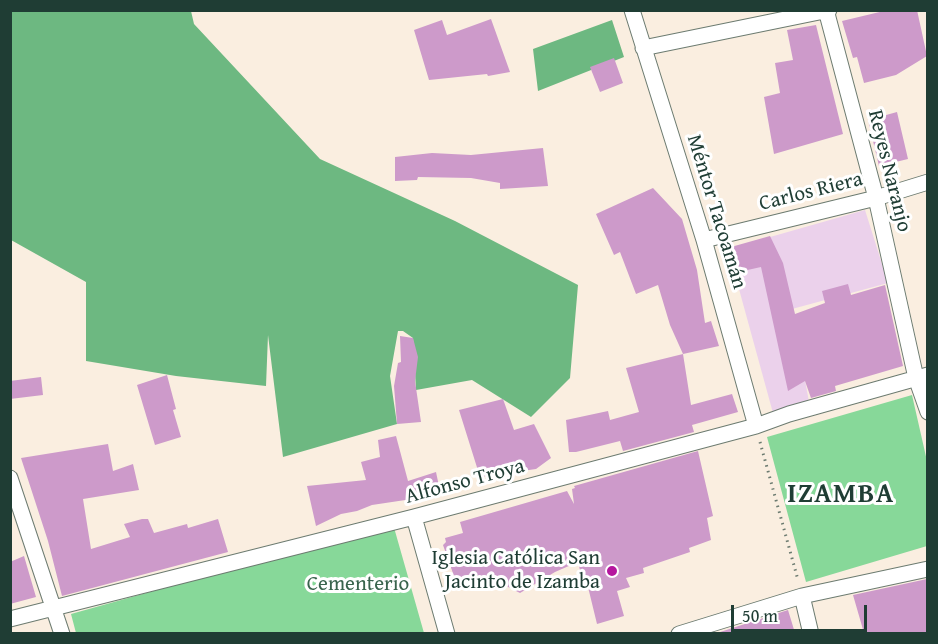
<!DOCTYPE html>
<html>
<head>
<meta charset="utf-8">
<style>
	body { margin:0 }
	#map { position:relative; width:938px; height:644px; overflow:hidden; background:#faeee0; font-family:"Gentium Book Plus",serif }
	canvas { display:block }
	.frame { position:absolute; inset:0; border:12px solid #1f3d34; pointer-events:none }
	.scale { position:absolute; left:731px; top:605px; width:136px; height:27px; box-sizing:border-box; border:3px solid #1f3d34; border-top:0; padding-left:8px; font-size:18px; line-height:21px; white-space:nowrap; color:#1f3d34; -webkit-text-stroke:4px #fff; paint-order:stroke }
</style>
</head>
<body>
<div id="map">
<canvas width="938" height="644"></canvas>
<div class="frame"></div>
<div class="scale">50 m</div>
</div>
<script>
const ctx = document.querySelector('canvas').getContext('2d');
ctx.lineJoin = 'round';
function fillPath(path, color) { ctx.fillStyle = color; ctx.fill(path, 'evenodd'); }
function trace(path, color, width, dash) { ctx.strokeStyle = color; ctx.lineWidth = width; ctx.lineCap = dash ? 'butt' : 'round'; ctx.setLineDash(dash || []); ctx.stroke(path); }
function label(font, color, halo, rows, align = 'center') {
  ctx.font = font + ' "Gentium Book Plus",serif'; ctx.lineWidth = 6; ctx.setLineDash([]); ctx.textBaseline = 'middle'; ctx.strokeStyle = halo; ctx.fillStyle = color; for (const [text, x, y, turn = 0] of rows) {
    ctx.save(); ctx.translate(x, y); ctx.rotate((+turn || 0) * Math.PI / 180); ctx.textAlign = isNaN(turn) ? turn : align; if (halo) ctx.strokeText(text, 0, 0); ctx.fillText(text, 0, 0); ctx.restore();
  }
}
fillPath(new Path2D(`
	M865 210 888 283 792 309 809 402 773 413 728 249Z`), '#ebd1eb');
fillPath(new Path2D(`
	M912 395 927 461V546L806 582 767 437Z
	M393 524 424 633H76L71 614Z`), '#87d899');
fillPath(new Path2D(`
	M11 11H191L194 24 320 159 455 221 578 285 570 378 531 417 472 380 416 390 413 338 403 331H398L390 376 397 424 283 457 268 335 266 386 176 376 86 361V282L11 240Z
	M612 20 624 57 538 91 533 49Z`), '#6db881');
fillPath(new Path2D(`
	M888 10H917L927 56 896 75 864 83 857 57 853 58 842 21Z
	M491 19 510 72 488 76 487 74 429 80 414 30 442 20 447 35Z
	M816 25 843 134 774 154 764 97 780 93 775 63 793 60 787 30Z
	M614 58 623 83 600 92 590 67Z
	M897 112 908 159 879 166 868 120Z
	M543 148 548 186 500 189V183L471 178 418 177 417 180 395 181V157L432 153 471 155Z
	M653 188 682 219 697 270 705 323 711 321 719 346 683 354 670 325 658 285 636 294 620 252 614 255 596 214Z
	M770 236 783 263 795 314 825 303 822 291 848 284 851 295 885 285 903 366 835 386 836 391 811 398 805 381 788 391 761 267 734 273 731 247Z
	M400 336 413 338 418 357 415 381 421 422 397 424 394 386 398 363 401 362Z
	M683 354 691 405 732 394 738 412 692 425 694 432 623 451 620 441 576 452H569L566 420 608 411 610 420 639 412 626 368Z
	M167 375 176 409 173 410 181 437 155 445 137 385Z
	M41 377 43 395 10 399V381Z
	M503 399 514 430 534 424 551 458 536 469 480 477 459 410Z
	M396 436 408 481 436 472 440 491 412 499 372 505 357 511 341 514 316 526 307 486 366 480 361 462 380 457 378 440Z
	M108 444 113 471 133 464 139 490 83 499 91 549 130 537 124 524 142 519H148L154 533 187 524 188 528 218 519 228 552 62 596 48 541 21 458Z
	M698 451 713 516 707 518 711 540 689 548 690 552 643 568 644 573 626 578 630 587 617 591 624 616 597 624 588 587H584L578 562 555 572 520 593 502 584 474 590 471 574 455 579 443 545 446 542 445 538 463 533 460 522 567 491 574 504 572 489 575 488 574 486Z
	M24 556 36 597 10 604V562Z
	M927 579V633H864L853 595Z
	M788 610 795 633H717Z`), '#cd9aca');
const street = new Path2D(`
	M632 10 704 240 756 426
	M826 10 876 198 916 378 928 412
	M643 48 829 10
	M704 240 876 198 928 182
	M10 478 62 634
	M414 517 447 634
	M802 596 811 634
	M10 619 414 517 756 426 789 414 928 375
	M679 634 802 596 928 569`);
trace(street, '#6c7b70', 17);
trace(new Path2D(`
	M760 442 798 580`), '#6c7b70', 3, [1.5, 4.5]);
trace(street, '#fff', 15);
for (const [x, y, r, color] of [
	[612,571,6,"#b5179e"]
]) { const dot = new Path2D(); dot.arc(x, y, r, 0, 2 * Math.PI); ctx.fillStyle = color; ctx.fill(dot); trace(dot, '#fff', 2); }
label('21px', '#1f3d34', '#fff', [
	["Reyes Naranjo",889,171,76],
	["Carlos Riera",811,192,-14],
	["Méntor Tacoamán",716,212,73],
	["Alfonso Troya",465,482,-15]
]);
label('21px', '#1f3d34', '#fff', [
	["Iglesia Católica San",600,559],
	["Jacinto de Izamba",600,583]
], 'right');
label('21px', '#39644d', '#fff', [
	["Cementerio",358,585]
]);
ctx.letterSpacing = '1.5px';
label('bold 27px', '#1f3d34', '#fff', [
	["IZAMBA",841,495]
]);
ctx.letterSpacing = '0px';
</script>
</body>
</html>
